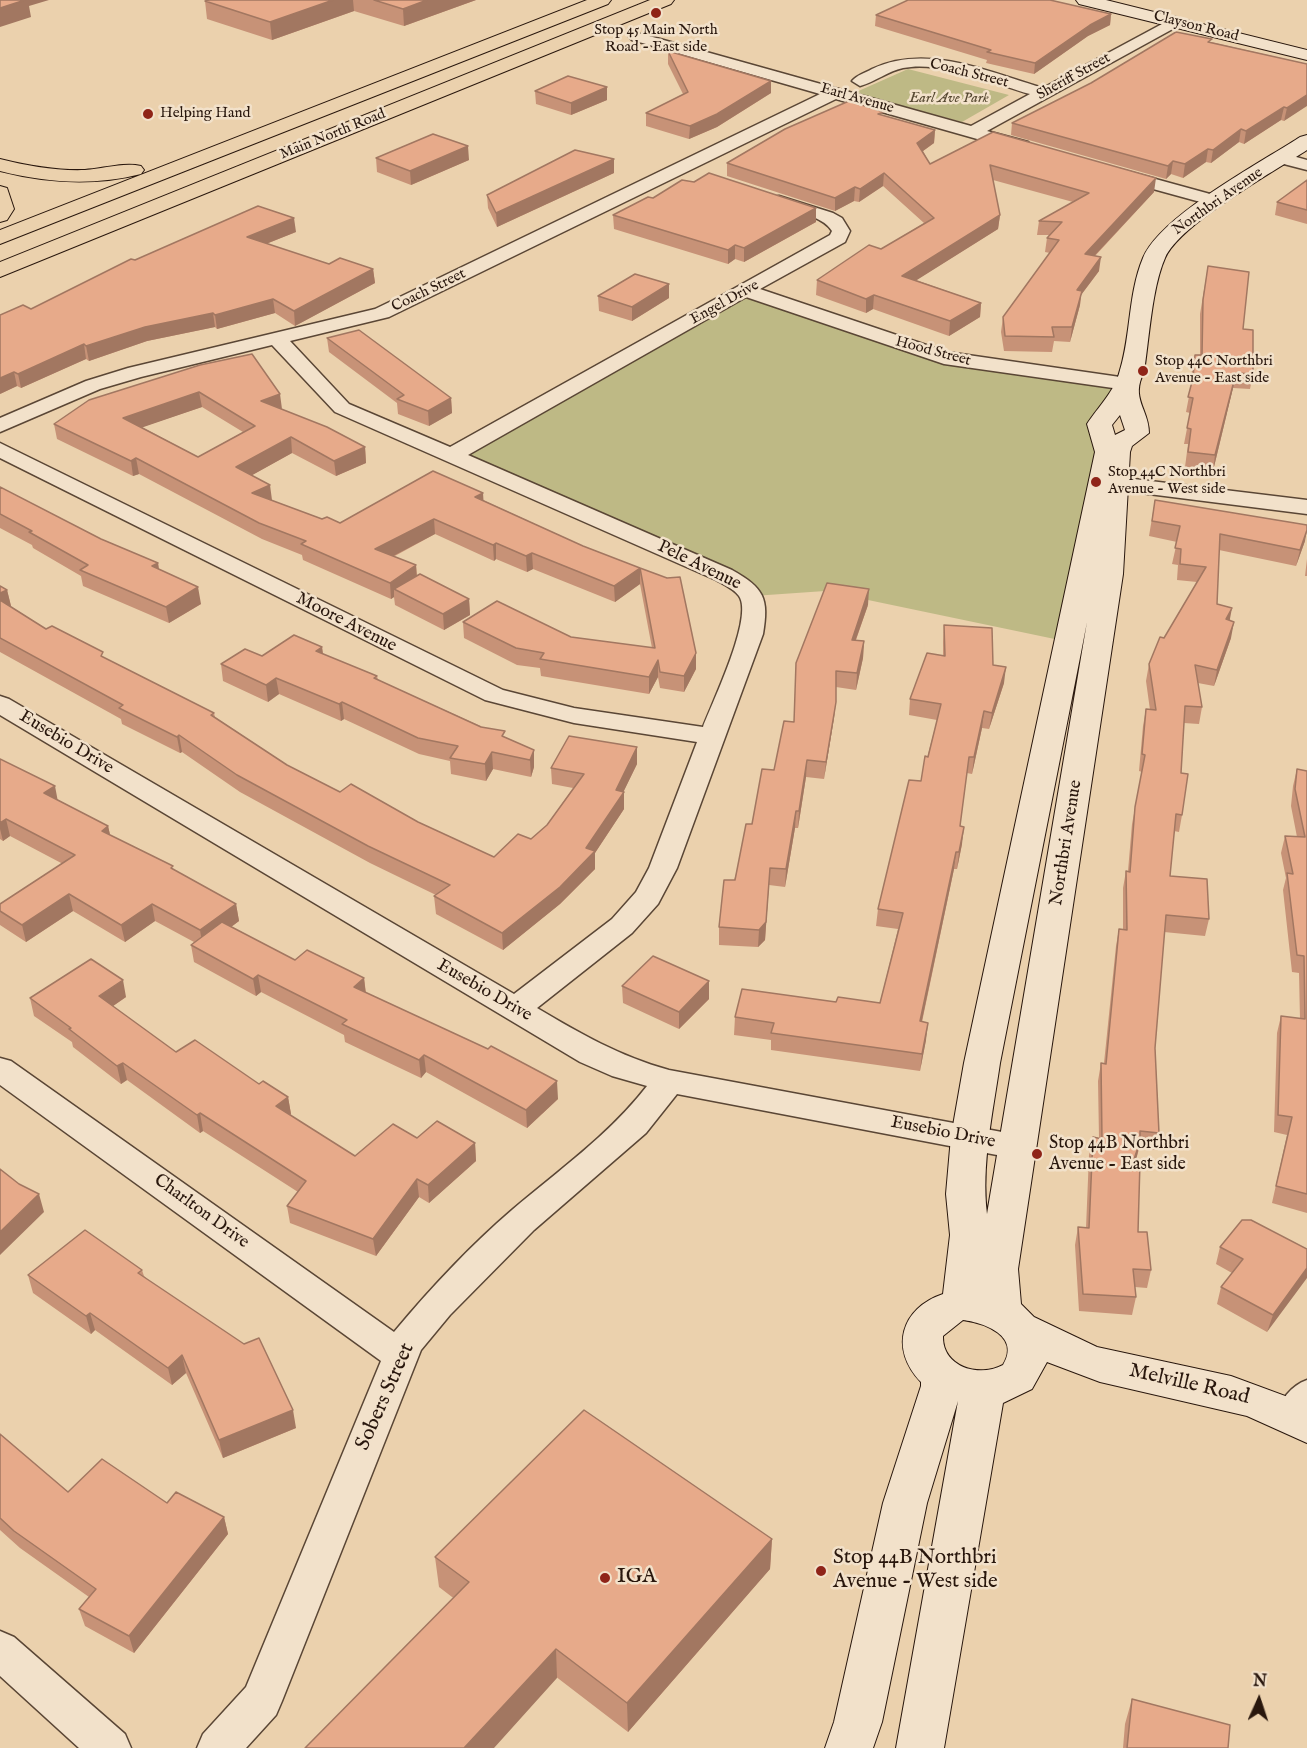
<!DOCTYPE html>
<html>
<head>
<meta charset="utf-8">
<style>
	body { margin:0 }
	#map { position:relative; width:1307px; height:1748px; overflow:hidden; background:#ebd1ad; font-family:"IM FELL English",serif }
	canvas { display:block }
	.north { position:absolute; left:1229px; top:1670px; width:60px; height:60px; -webkit-text-stroke:4px #f2e1ca; paint-order:stroke; rotate:3deg; font-size:16px; font-weight:700; line-height:24px; text-align:center; color:#29170d }
	.north::after { content:''; display:block; margin:auto; width:21px; height:27px; background:#29170d; clip-path:polygon(50% 0,100% 100%,50% 72%,0 100%) }
</style>
</head>
<body>
<div id="map">
<canvas width="1307" height="1748"></canvas>
<div class="north">N</div>
</div>
<script>
const ctx = document.querySelector('canvas').getContext('2d');
ctx.lineJoin = 'round';
function fillPath(path, color) { ctx.fillStyle = color; ctx.fill(path, 'evenodd'); }
function trace(path, color, width, dash) { ctx.strokeStyle = color; ctx.lineWidth = width; ctx.lineCap = dash ? 'butt' : 'round'; ctx.setLineDash(dash || []); ctx.stroke(path); }
function label(font, color, halo, rows, align = 'center') {
  ctx.font = font + ' "IM FELL English",serif'; ctx.lineWidth = 5; ctx.setLineDash([]); ctx.textBaseline = 'middle'; ctx.strokeStyle = halo; ctx.fillStyle = color; for (const [text, x, y, turn = 0] of rows) {
    ctx.save(); ctx.translate(x, y); ctx.rotate((+turn || 0) * Math.PI / 180); ctx.textAlign = isNaN(turn) ? turn : align; if (halo) ctx.strokeText(text, 0, 0); ctx.fillText(text, 0, 0); ctx.restore();
  }
}
fillPath(new Path2D(`
	M908 69 1009 95 962 122 854 93Z
	M746 291 921 351 1127 384 1114 407 1069 642 825 591 753 596 450 456Z`), '#beb985');
const street = new Path2D(`
	M1175 17 1180 19 1183 22 1180 25 987 131 1028 142 1031 146 1028 150H1016L836 99 389 317 290 341 349 404 450 447 830 235 832 231C823 215 789 210 773 205L770 201 773 197 779 196 833 213 842 218 850 231 845 242 760 289 947 352 1127 378 1134 380 1137 384 1134 388 1127 390 944 364 746 297 468 455 732 570C764 588 769 598 763 634L677 868 658 904 632 933 537 1008C581 1034 619 1056 669 1070L1018 1135 1030 1138 1034 1147 1030 1156 1018 1159 677 1094 646 1133 534 1230 450 1315 421 1350 282 1701 276 1715 246 1748H197L203 1734 246 1687 381 1361 0 1085V1058L11 1061 394 1332C430 1289 470 1246 512 1210 559 1170 609 1135 647 1086L612 1076 580 1062 0 715V696L9 699 514 994 612 919 636 892 649 868 697 742 574 723 485 700 0 458V443L503 690 574 708 703 727C712 703 754 617 739 596 734 589 723 584 716 580L335 412 272 345 141 377 100 389 0 432V418L86 381 128 368 375 309 820 94 632 40 629 37 632 34H642L971 126 1030 94C994 84 941 60 903 68 888 71 875 82 860 86L852 81C857 75 865 73 872 69 927 43 988 72 1043 88Z
	M1282 153 1307 160V170L1276 162 1273 158Z
	M1119 169 1221 197 1224 201 1215 206 1113 178 1110 174Z
	M1101 475 1307 500V514L1093 487 1090 482 1093 477Z
	M1307 1380V1424L1292 1431 1279 1427 1273 1416C1282 1400 1290 1386 1307 1380Z
	M0 1631 14 1637 125 1734 131 1748H79L0 1676Z`);
const secondary = new Path2D(`
	M1076 0H1106L1307 50V60L1079 4Z
	M1307 135V150C1273 172 1180 224 1165 258 1152 287 1149 340 1144 372 1130 399 1149 409 1149 433L1132 446 1130 452 1123 574 1018 1269 1021 1304 1034 1317 1097 1347 1231 1376 1307 1404V1443L1247 1416 1100 1382 1047 1362 1032 1389 1003 1403 944 1748H896L958 1401 927 1503 882 1722 873 1748H825L834 1722 883 1503 921 1386V1382C889 1349 901 1308 943 1294L950 1235 946 1194 951 1137 964 1063 1095 452 1087 424C1098 407 1115 391 1120 370 1131 334 1128 294 1143 258 1160 216 1260 163 1300 137ZM1120 415 1125 430 1115 435 1112 425ZM1087 622 987 1214C981 1165 993 1112 1000 1063ZM963 1320C985 1323 1021 1336 1003 1365 979 1378 942 1367 943 1336Z`);
const highway = new Path2D(`
	M587 0H611L608 4 0 244V230Z
	M650 0H674L671 4 0 277V262Z
	M0 159C28 166 56 171 85 170 102 169 124 162 141 166L144 170 141 174C94 186 47 183 0 171Z
	M0 186 7 188 14 209 7 220 0 222Z`);
trace(street, '#5a4635', 3);
trace(secondary, '#29170d', 2);
trace(highway, '#29170d', 2);
fillPath(street, '#f2e1ca');
fillPath(secondary, '#f2e1ca');
fillPath(highway, '#ebd1ad');
fillPath(new Path2D(`
	M209 0H476L404 26 354 11 272 40 207 19 205 1Z
	M1111 14 1110 25 1088 36 1034 74 986 63 987 60 875 26 876 15Z
	M1211 42 1307 64 1284 121 1281 120 1244 144 1239 142 1211 163 1206 162 1183 178 1171 174 1166 179 1011 135 1012 123Z
	M668 51 771 93 717 127 689 139 646 126V113L683 94 668 64Z
	M535 91 607 100 571 115 536 104Z
	M884 116 935 130 934 143 923 151 930 164 993 132 1154 192 1095 256 1099 271 1081 295 1080 305 1070 342 1054 341 1052 352 1004 351 1001 332 1003 317 1050 253 1045 252 1047 238 1049 235H1037L1039 221 1073 202 993 180 1000 215 998 229 916 280 981 303 980 317 949 336 873 309 866 313 816 295 817 280 881 249 924 223 883 186 859 202 854 201 835 211 727 176V163Z
	M376 158 469 160 411 185 377 172Z
	M614 159V173L497 227 488 208 487 195Z
	M1307 180V224L1275 215 1277 202Z
	M653 198 816 208V222L744 262 735 259 728 264 614 229 613 215Z
	M296 232 266 244 329 264 373 269 375 283 295 326 275 313 217 329 215 327 147 341 89 361 86 359 21 388 17 386 0 394 31 309 135 260Z
	M1208 266 1243 329 1253 374 1250 389 1233 388 1213 471 1185 467 1188 444H1184L1190 413 1186 412 1191 386 1192 369 1195 355H1200V314Z
	M669 284V298L632 321 599 311 598 296Z
	M327 338 451 398 452 413 429 426 398 414 397 403 329 352Z
	M200 365 281 409 365 447 366 463 336 476 292 453 252 475 272 500H271L322 519 340 523 483 500 583 546 640 568V584L615 602 533 569 527 572 496 559 494 561 435 534 393 557 416 565 417 576 469 599 470 615 444 630 395 605 394 597 391 599 303 560 302 555 262 539 139 474 133 476 57 439 54 424ZM202 407 243 432 198 457 142 427Z
	M0 485V487L101 539 158 563 159 569 201 604 169 623 83 586 81 576 33 548 32 545 0 528Z
	M1155 500 1305 541 1296 566 1219 550 1217 604 1230 620 1231 638 1214 686 1198 683 1202 707 1199 724 1184 723 1181 773 1182 815 1179 832 1174 831 1170 876 1209 919 1205 936 1164 932 1155 1048 1159 1133 1155 1150 1139 1149 1136 1160 1138 1232 1151 1270 1147 1288 1135 1287 1136 1297 1132 1315 1079 1311 1075 1245 1078 1227 1086 1228 1089 1155 1093 1137 1099 1138 1098 1081 1101 1063H1104L1116 946 1119 929 1123 930V888L1126 871H1128L1132 824 1142 772 1139 771 1143 726 1146 709 1150 710 1146 681 1149 664 1197 582 1177 580 1178 565 1172 564 1177 542 1149 536Z
	M1307 559V576H1305Z
	M640 568 696 669 684 692 660 688 658 677 649 694 541 676 540 668 517 665 464 638 463 622 652 648 640 584Z
	M0 586 7 590 11 606H10L46 629 214 713 215 717 287 765 340 792 418 822 494 857 531 839 547 825 573 788 552 784 551 768 637 747V764L623 792 624 809 595 853V869L560 904 503 950 436 914 434 896 436 895 370 863 240 792 182 752 180 753 122 724 121 719 0 652Z
	M868 605 856 640 864 641 863 658 856 690 836 687 834 718 824 779 806 777 798 828H795L785 887 769 885 765 940 758 947 719 945V927L752 824 794 722Z
	M944 625 993 665 1004 683 989 729 982 728 972 774 967 773 960 826 962 844 957 869H954L922 1022 926 1040 920 1071 771 1050V1040L734 1035 735 1017 836 1002 880 1003 898 929 876 926 878 909 921 781 937 720 909 715 910 699 943 656V642Z
	M322 647 323 654 377 676 378 680 534 750V767L531 777 493 769 486 781 451 774 450 761 419 754 344 719 341 721 279 694 268 702 223 681 221 664 262 656Z
	M0 758V760L58 800 108 826 110 835 236 904 239 921 231 927 295 960 364 978 366 993 558 1099 527 1128 426 1072 421 1078 345 1042 344 1035 261 992 256 996 194 962 191 945 194 942 155 921 125 942 73 911 26 942 0 925V904L63 864 10 836 3 841 0 839Z
	M1297 769 1307 771V1213L1272 1203 1287 1135 1274 1132 1277 1033 1281 1016 1300 1019 1299 973 1292 972 1283 890 1286 878 1281 853 1285 836 1297 837 1291 806 1293 786Z
	M709 981V999L679 1029 623 1003 622 986Z
	M126 997 113 1006 176 1052 259 1084 288 1097 291 1114 290 1115 355 1156 417 1138 475 1143 476 1161 429 1203 419 1197 376 1256 290 1223 287 1206 298 1192 203 1131 200 1133 127 1080 121 1084 73 1047 72 1042 34 1016 30 998Z
	M1220 1247 1307 1249 1267 1332 1217 1304 1221 1287 1232 1273 1216 1264Z
	M142 1270 144 1276 296 1428 223 1458 186 1373 172 1385 95 1330 91 1334 33 1293 28 1275Z
	M0 1434 68 1492 167 1503 224 1517 228 1534 134 1653 85 1626 79 1609 89 1597 20 1548 0 1530Z
	M772 1539 770 1569 628 1732 439 1587 435 1557Z
	M1132 1699 1228 1748H1123L1125 1724Z`), '#c79277');
fillPath(new Path2D(`
	M12 0H49L29 6 31 17 0 27V8Z
	M333 0H353L354 11 272 40 270 22Z
	M427 0H476L404 26 403 9Z
	M1111 14 1110 25 1088 36 1034 74 1035 63 1090 25Z
	M771 81V93L717 127 689 139 690 126Z
	M607 87V100L571 115V103Z
	M1307 95V106L1284 121 1287 108Z
	M1284 107 1281 120 1244 144 1246 131Z
	M1241 129 1239 142 1211 163 1213 150Z
	M935 130 934 143 916 156 917 143Z
	M468 146 469 160 411 185 410 171Z
	M1208 149 1206 162 1183 178 1185 164Z
	M614 159V173L497 227 496 213Z
	M1173 161 1171 174 1166 179 1168 166Z
	M884 173 883 186 859 202 860 189Z
	M1156 178 1154 192 1083 268 1085 254Z
	M855 187 854 201 835 211V198Z
	M816 208V222L744 262V248Z
	M1000 215 998 229 901 290 902 276Z
	M294 218 296 232 248 251 247 237Z
	M735 245V259L728 264V250Z
	M1101 257 1099 271 1081 295 1080 305 1070 342 1077 290Z
	M373 269 375 283 295 326 294 311Z
	M669 284V298L632 321V307Z
	M874 295 873 309 866 313V299Z
	M273 299 275 313 217 329 215 315Z
	M981 303 980 317 949 336 950 321Z
	M213 313 215 327 147 341 89 361 86 346 145 327Z
	M84 344 86 359 21 388 18 374Z
	M14 372 17 386 0 394V378Z
	M1236 373 1233 388 1213 471 1215 455Z
	M199 392 202 407 126 433 123 418Z
	M280 394 282 409 261 401Z
	M451 398 452 413 429 426 428 411Z
	M291 437 292 453 238 483 236 467Z
	M365 447 366 463 336 476 334 461Z
	M136 458 139 474 133 476 131 461Z
	M270 485 272 500 254 509 252 493Z
	M483 493 484 508 475 497Z
	M434 519 435 534 376 565 375 549Z
	M1307 530 1305 541 1296 566 1300 550Z
	M496 543V559L494 561 493 545Z
	M532 553 533 569 527 572 526 556Z
	M158 563 160 579 152 566Z
	M416 565 417 581 394 589V597L391 599 390 583Z
	M640 568V584L615 602 614 586Z
	M198 587 201 604 169 623 166 607Z
	M869 589 868 605 850 656 852 640Z
	M7 590 11 606 0 611V593Z
	M469 599 470 615 444 630 443 614Z
	M1232 608 1229 624 1226 619Z
	M1234 622 1231 638 1214 686 1217 670Z
	M864 641 863 658 856 690 857 673Z
	M322 647 324 663 316 651Z
	M696 653V669L684 692V676Z
	M658 660V677L649 694V677Z
	M1006 667 1004 683 989 729 992 713Z
	M276 678 279 694 268 702 266 685Z
	M342 702 344 719 341 721 339 704Z
	M836 702 834 718 824 779 826 762Z
	M984 711 982 728 972 774 974 757Z
	M179 735 182 752 180 753 177 737Z
	M637 747V764L621 797 624 792V809L595 853V869L560 904 503 950 502 933 586 848Z
	M534 750V767L531 777 530 760Z
	M492 752 493 769 486 781 485 764Z
	M807 760 806 777 798 828 799 811Z
	M55 786 58 802 44 793Z
	M796 811 795 828 785 887 786 869Z
	M6 819 10 836 3 841 0 829V823Z
	M108 826 112 843 102 831Z
	M964 827 962 844 957 869 959 852Z
	M956 852 954 869 918 1039 920 1021Z
	M770 868 765 940 758 947 759 930Z
	M69 894 73 911 26 942 22 925Z
	M152 904 155 921 125 942 121 925Z
	M236 904 239 921 203 948 200 930Z
	M258 975 261 992 256 996 253 979Z
	M364 978 366 996 354 987Z
	M123 980 126 997 103 1013 99 996Z
	M709 981V999L679 1029V1012Z
	M928 1023 926 1040 920 1071 922 1054Z
	M424 1055 426 1072 421 1078 419 1060Z
	M123 1063 127 1080 121 1084 117 1066Z
	M557 1081 558 1099 527 1128 526 1110Z
	M288 1097 291 1114 279 1124 276 1106Z
	M200 1113 203 1131 200 1133 197 1115Z
	M1140 1142 1136 1160 1134 1159Z
	M475 1143 476 1161 429 1203 428 1185Z
	M417 1179 419 1197 376 1256 373 1239Z
	M39 1194 44 1212 0 1255V1232Z
	M1307 1268V1278L1267 1332 1273 1315Z
	M90 1313 95 1330 91 1334 86 1316Z
	M182 1355 186 1373 172 1385 168 1368Z
	M293 1410 296 1428 223 1458 219 1440Z
	M224 1517 228 1534 134 1653 129 1636Z
	M772 1539 770 1569 628 1732 627 1703Z
	M556 1649 557 1678 494 1748H464Z`), '#a27761');
const building = new Path2D(`
	M0 0H25L0 8Z
	M209 0H333L270 22 205 1Z
	M374 0H427L403 9Z
	M908 0H1050L1111 14 1090 25 1035 63 987 52 991 50 876 15Z
	M1176 32 1212 39 1208 42 1307 64V95L1287 108 1284 107 1246 131 1241 129 1213 150 1208 149 1185 164 1173 161 1168 166 1012 123 1091 83Z
	M668 51 771 81 717 114 690 126 646 113 688 92Z
	M568 76 607 87 571 103 535 91Z
	M849 101 884 112 878 114 935 130 917 143 930 164 993 132 1156 178 1085 254 1101 257 1077 290 1082 291 1072 327H1052L1054 337 1005 336 1003 317 1059 240 1047 238 1062 222 1039 221 1089 193 990 165 1000 215 902 276 981 303 950 321 874 295 866 299 817 280 869 245 881 249 934 218 884 173 860 189 855 187 835 198 727 163 785 129Z
	M433 134 468 146 410 171 376 158Z
	M575 150 614 159 496 213 487 195Z
	M709 173 816 208 744 248 735 245 728 250 613 215 648 197 653 198 682 180 694 182Z
	M1307 180V210L1277 202Z
	M258 206 294 218 247 237 329 264 340 258 373 269 294 311 273 299 215 315 213 313 145 327 86 346 84 344 18 374 14 372 0 378V315L23 305 31 309 131 259 135 260Z
	M1208 266 1249 272 1243 329 1253 330V374L1236 373 1215 455 1188 452 1191 429 1187 428 1193 398 1188 397 1193 378 1195 355H1202L1203 300Z
	M635 274 669 284 632 307 598 296Z
	M359 330 451 398 428 411 397 399 404 395 327 338Z
	M252 354 280 394 261 401 327 427 365 447 334 461 291 437 236 467 270 485 252 493 322 519 327 517 340 523 433 471 483 493 475 497 583 546 640 568 614 586 532 553 526 556 496 543 493 545 434 519 375 549 416 565 390 583 301 544 306 541 259 523 136 458 131 461 54 424 89 400 200 365ZM199 392 255 426 198 457 123 418Z
	M0 487 101 539 158 563 152 566 198 587 166 607 80 570 88 565 29 532 32 531 0 514Z
	M1155 500 1307 525V530L1300 550 1220 534 1217 604 1232 608 1226 619 1234 622 1217 670 1195 665 1202 707 1185 706 1181 773 1188 774 1182 815 1176 814 1170 876 1207 879 1209 919 1166 915 1155 1048 1159 1133 1140 1131V1142L1134 1159 1140 1162 1138 1232H1147L1151 1270 1133 1269 1136 1297 1083 1294 1078 1227 1089 1228 1093 1137 1102 1139 1101 1063 1106 1064 1119 929 1127 930 1126 871 1130 872 1135 807 1145 755 1142 754 1146 709 1156 710 1149 664 1160 637 1164 638 1206 567 1180 564 1181 549 1175 548 1180 526 1152 521Z
	M640 568 667 578 680 577 696 653 684 676 660 672 658 660 649 677 540 659 544 653 516 648 463 622 497 601 571 637 655 648Z
	M420 574 469 599 443 614 394 589Z
	M827 583 869 589 852 640 864 641 857 673 836 671V702L826 762 807 760 799 811H796L786 869 770 868 766 922 759 930 719 927 724 880H735L746 824H752L762 769 774 770 784 721 794 722 796 663Z
	M0 586 7 590 0 593Z
	M0 600 46 629 52 626 103 652 101 656 214 713 211 715 287 765 340 792 351 784 418 822 494 857 518 834 531 839 547 825 584 774 551 768 569 736 637 747 616 790 624 792 586 848 595 851 560 887 502 933 434 896 450 885 368 846 237 775 179 735 177 737 119 708 123 705 0 638Z
	M944 625 992 628 993 665 1006 667 992 713 984 711 974 757H969L960 826 964 827 959 852H956L920 1021 928 1023 922 1054 771 1033 774 1023 735 1017 742 989 836 1002 838 997 880 1003 903 913 878 909 909 780 921 781 925 756 928 757 941 704 910 699 927 653 945 656Z
	M294 635 322 647 316 651 377 676 374 678 481 727 505 731 502 736 534 750 530 760 492 752 485 764 450 758 458 746 418 738 342 702 339 704 276 678 266 685 221 664 245 649 262 656Z
	M0 759 55 786 44 793 108 826 102 831 173 866 171 868 236 904 200 930 152 904 121 925 69 894 22 925 0 911V904L75 855 6 819 0 823Z
	M1297 769 1307 771V1194L1276 1186 1292 1117 1278 1115 1281 1016 1305 1019 1304 956 1297 955 1287 873 1293 874 1285 836 1305 837 1295 789Z
	M222 922 295 960 307 950 364 978 354 987 488 1049 491 1046 557 1081 526 1110 424 1055 419 1060 342 1024 347 1020 258 975 253 979 191 945Z
	M653 956 709 981 679 1012 622 986Z
	M91 959 123 980 99 996 176 1052 195 1040 259 1084 263 1081 288 1097 276 1106 355 1156 393 1124 417 1138 437 1121 475 1143 428 1185 417 1179 373 1239 287 1206 306 1181 200 1113 197 1115 123 1063 117 1066 69 1029 71 1028 30 998Z
	M0 1169 19 1184 39 1194 0 1232Z
	M1242 1220H1251L1307 1249V1268L1273 1315 1221 1287 1243 1259 1220 1247Z
	M85 1230 142 1270 138 1273 244 1344 259 1338 293 1410 219 1440 182 1355 168 1368 90 1313 86 1316 28 1275Z
	M584 1410 772 1539 627 1703 556 1649 464 1748H305L469 1582 435 1557Z
	M0 1434 68 1492 102 1459 167 1503 176 1492 224 1517 129 1636 79 1609 96 1589 14 1531 0 1518Z
	M1132 1699 1230 1725 1228 1748H1127Z`);
fillPath(building, '#e7aa8a');
trace(building, '#a27761', 1.5);
for (const [x, y, r, color] of [
	[656,13,6,"#8f2418"],
	[148,114,6,"#8f2418"],
	[1143,371,6,"#8f2418"],
	[1096,482,6,"#8f2418"],
	[1037,1154,6,"#8f2418"],
	[821,1571,6,"#8f2418"],
	[605,1578,6,"#8f2418"]
]) { const dot = new Path2D(); dot.arc(x, y, r, 0, 2 * Math.PI); ctx.fillStyle = color; ctx.fill(dot); trace(dot, '#f2e1ca', 2); }
label('15px', '#29170d', '#f2e1ca', [
	["Clayson Road",1196,27,14],
	["Coach Street",969,74,14],
	["Sheriff Street",1074,77,-29],
	["Earl Avenue",857,99,16],
	["Main North Road",333,135,-22],
	["Northbri Avenue",1218,202,-35],
	["Coach Street",429,291,-26],
	["Engel Drive",725,303,-29],
	["Hood Street",933,352,15]
]);
label('15px', '#29170d', '#f2e1ca', [
	["Stop 45 Main North",656,31,"center"],
	["Road - East side",656,48,"center"],
	["Helping Hand",160,114],
	["Stop 44C Northbri",1155,362],
	["Avenue - East side",1155,379],
	["Stop 44C Northbri",1108,473],
	["Avenue - West side",1108,490]
], 'left');
label('italic 15px', '#564831', '#f2e1ca', [
	["Earl Ave Park",949,99]
]);
label('18px', '#29170d', '#f2e1ca', [
	["Pele Avenue",699,566,26],
	["Moore Avenue",346,623,27],
	["Eusebio Drive",66,743,31],
	["Northbri Avenue",1067,843,-81],
	["Eusebio Drive",484,991,30],
	["Eusebio Drive",943,1133,11],
	["Charlton Drive",201,1212,36]
]);
label('18px', '#29170d', '#f2e1ca', [
	["Stop 44B Northbri",1049,1144],
	["Avenue - East side",1049,1165]
], 'left');
label('21px', '#29170d', '#f2e1ca', [
	["Melville Road",1189,1385,13],
	["Sobers Street",386,1397,-66]
]);
label('21px', '#29170d', '#f2e1ca', [
	["Stop 44B Northbri",833,1559],
	["Avenue - West side",833,1583],
	["IGA",617,1578]
], 'left');
</script>
</body>
</html>
